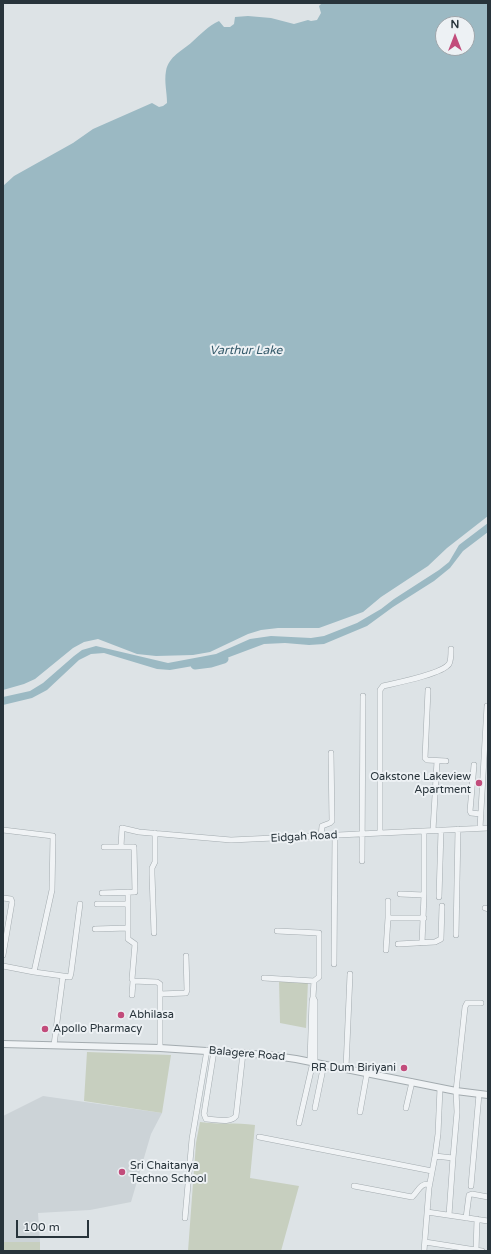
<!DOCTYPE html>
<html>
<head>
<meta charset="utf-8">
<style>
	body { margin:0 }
	#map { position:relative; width:491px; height:1254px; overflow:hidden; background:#dde3e6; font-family:"Varela Round",sans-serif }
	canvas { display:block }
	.frame { position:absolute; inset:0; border:4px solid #28343b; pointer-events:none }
	.north { position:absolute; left:435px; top:16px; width:40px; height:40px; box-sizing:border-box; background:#edf1f4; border:1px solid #9ea5aa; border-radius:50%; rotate:0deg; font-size:11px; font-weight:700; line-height:16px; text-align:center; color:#28343b }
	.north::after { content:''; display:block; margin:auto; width:14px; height:18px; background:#c24c7b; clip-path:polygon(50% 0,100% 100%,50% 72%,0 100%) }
	.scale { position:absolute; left:16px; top:1220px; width:73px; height:18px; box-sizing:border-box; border:2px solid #28343b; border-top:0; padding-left:5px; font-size:12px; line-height:14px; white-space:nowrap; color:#28343b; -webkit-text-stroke:3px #edf1f4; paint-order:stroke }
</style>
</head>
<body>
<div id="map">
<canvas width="491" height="1254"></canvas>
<div class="frame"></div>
<div class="north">N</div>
<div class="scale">100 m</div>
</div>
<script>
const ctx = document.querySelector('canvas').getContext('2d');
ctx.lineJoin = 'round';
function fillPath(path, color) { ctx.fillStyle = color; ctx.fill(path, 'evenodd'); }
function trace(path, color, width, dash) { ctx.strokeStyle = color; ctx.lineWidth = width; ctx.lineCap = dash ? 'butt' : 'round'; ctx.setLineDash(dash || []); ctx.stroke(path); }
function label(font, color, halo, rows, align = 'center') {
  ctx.font = font + ' "Varela Round",sans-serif'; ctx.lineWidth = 4; ctx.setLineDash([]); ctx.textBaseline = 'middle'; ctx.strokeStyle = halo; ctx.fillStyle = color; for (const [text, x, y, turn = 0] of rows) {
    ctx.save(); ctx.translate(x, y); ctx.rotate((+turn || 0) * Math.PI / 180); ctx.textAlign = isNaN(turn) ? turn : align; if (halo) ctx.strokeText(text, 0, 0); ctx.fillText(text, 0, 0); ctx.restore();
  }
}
fillPath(new Path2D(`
	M43 1096 162 1113 151 1134 131 1202 90 1210 38 1213 40 1242H3V1116Z`), '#ccd3d7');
fillPath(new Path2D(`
	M279 980 308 981 306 1028 280 1023Z
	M87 1052 171 1055 162 1113 84 1101Z
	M200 1122C219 1125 236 1122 255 1125L250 1178 299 1186 281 1251H188L196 1143Z
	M3 1242H40V1251H3Z`), '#c7cfbf');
fillPath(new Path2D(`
	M322 3H488V516L447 548 428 566 381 597 363 612 319 628H278L261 630 248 634 210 652 193 655 156 656 137 654 98 639 84 642 73 648 35 679 24 684 3 690V186L14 176 73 143 93 129 152 103 159 107 163 106 167 103C167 92 164 82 166 71 169 56 182 51 192 42 201 34 208 26 219 21L224 27H230L234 24 235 17 248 16 271 18 294 24 308 20 311 21 317 20 321 13 319 6ZM443 24H467V48H443Z
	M488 523V532L463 551 450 568 434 581 393 607 367 626 324 644 309 645 285 643 264 644 216 662 170 670 157 669 104 653 91 654 79 660 47 690 32 698 3 705V697L30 691 43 683 74 656 82 650 96 646 168 663 216 654 250 639 271 636 311 638 324 636 357 623 381 609 394 599 439 570 449 562 459 545Z`), '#9bb9c3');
trace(new Path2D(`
	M195 665 211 663 224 659`), '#9bb9c3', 9);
const minor = new Path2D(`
	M428 690 425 758 427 760 446 761
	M474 765 470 811 471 813 481 814
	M480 828 487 706
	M3 830 53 836 52 890 34 972 63 976
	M433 830 437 761
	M380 833V690L383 686C396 683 442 674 449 664 451 661 451 653 451 649
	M321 836 322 826 330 823 332 821 331 753
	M104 847H121
	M362 861 363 696
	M128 892V939L135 944 132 979 133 981 157 982 160 984V1048
	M102 893 135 892 134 847H121L122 828 139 832 231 840 488 828
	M400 894 424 895
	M439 897 441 830
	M3 898 11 899 12 902 3 955
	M97 904H128
	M485 908 488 909
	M388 918V901
	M95 929 128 928
	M154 933 152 874V868L155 862V833
	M456 935 458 829
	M422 943 424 895V831
	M398 944 435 942 441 939 442 906
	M386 950 388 918H424
	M334 964 335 835
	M3 966 34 972
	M264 978 314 981 319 977V933L277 931
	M160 994 186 993 187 990 186 956
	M132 995 133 981
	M313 997 314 981
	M54 1045 63 976 70 977 71 973 80 904
	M214 1051 204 1114 206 1119C215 1119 230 1124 236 1116L243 1053
	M310 1061 312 1001 313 997 315 1001V1062
	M346 1068 350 974
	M315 1108 324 1064
	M406 1108 412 1082
	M360 1112 367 1073
	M299 1123 313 1062
	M259 1137 432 1171
	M435 1156 438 1134 440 1088
	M354 1186 412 1197C418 1192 420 1183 429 1184
	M471 1186 479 1094
	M427 1212 488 1221
	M449 1215 453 1158
	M185 1218 192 1139 207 1050
	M466 1218 469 1195 472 1194 488 1197
	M425 1242 482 1251
	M424 1251 429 1188 435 1156 453 1158 457 1112 456 1091 465 1007 467 1003H481
	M476 1251 477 1219`);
const tertiary = new Path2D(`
	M3 1044 160 1048 268 1055 296 1059 456 1091 488 1095`);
trace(minor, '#a3abaf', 6);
trace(tertiary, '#a3abaf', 8);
trace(minor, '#f0f3f5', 5);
trace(tertiary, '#f0f3f5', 6);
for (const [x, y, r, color] of [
	[479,783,4,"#c24c7b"],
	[121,1015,4,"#c24c7b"],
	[45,1029,4,"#c24c7b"],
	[404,1068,4,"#c24c7b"],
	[122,1172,4,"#c24c7b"]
]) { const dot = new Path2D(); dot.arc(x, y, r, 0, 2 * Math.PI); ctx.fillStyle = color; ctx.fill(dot); trace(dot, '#edf1f4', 1.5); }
label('11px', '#28343b', '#edf1f4', [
	["Oakstone Lakeview",471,777,"right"],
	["Apartment",471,790,"right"],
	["Abhilasa",129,1015],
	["Apollo Pharmacy",53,1029],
	["RR Dum Biriyani",396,1068,"right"],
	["Sri Chaitanya",130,1166],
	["Techno School",130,1179]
], 'left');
label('11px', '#28343b', '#edf1f4', [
	["Eidgah Road",304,837,-3],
	["Balagere Road",247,1054,5]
]);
label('italic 12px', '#365b6b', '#edf1f4', [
	["Varthur Lake",246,351]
]);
</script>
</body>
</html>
